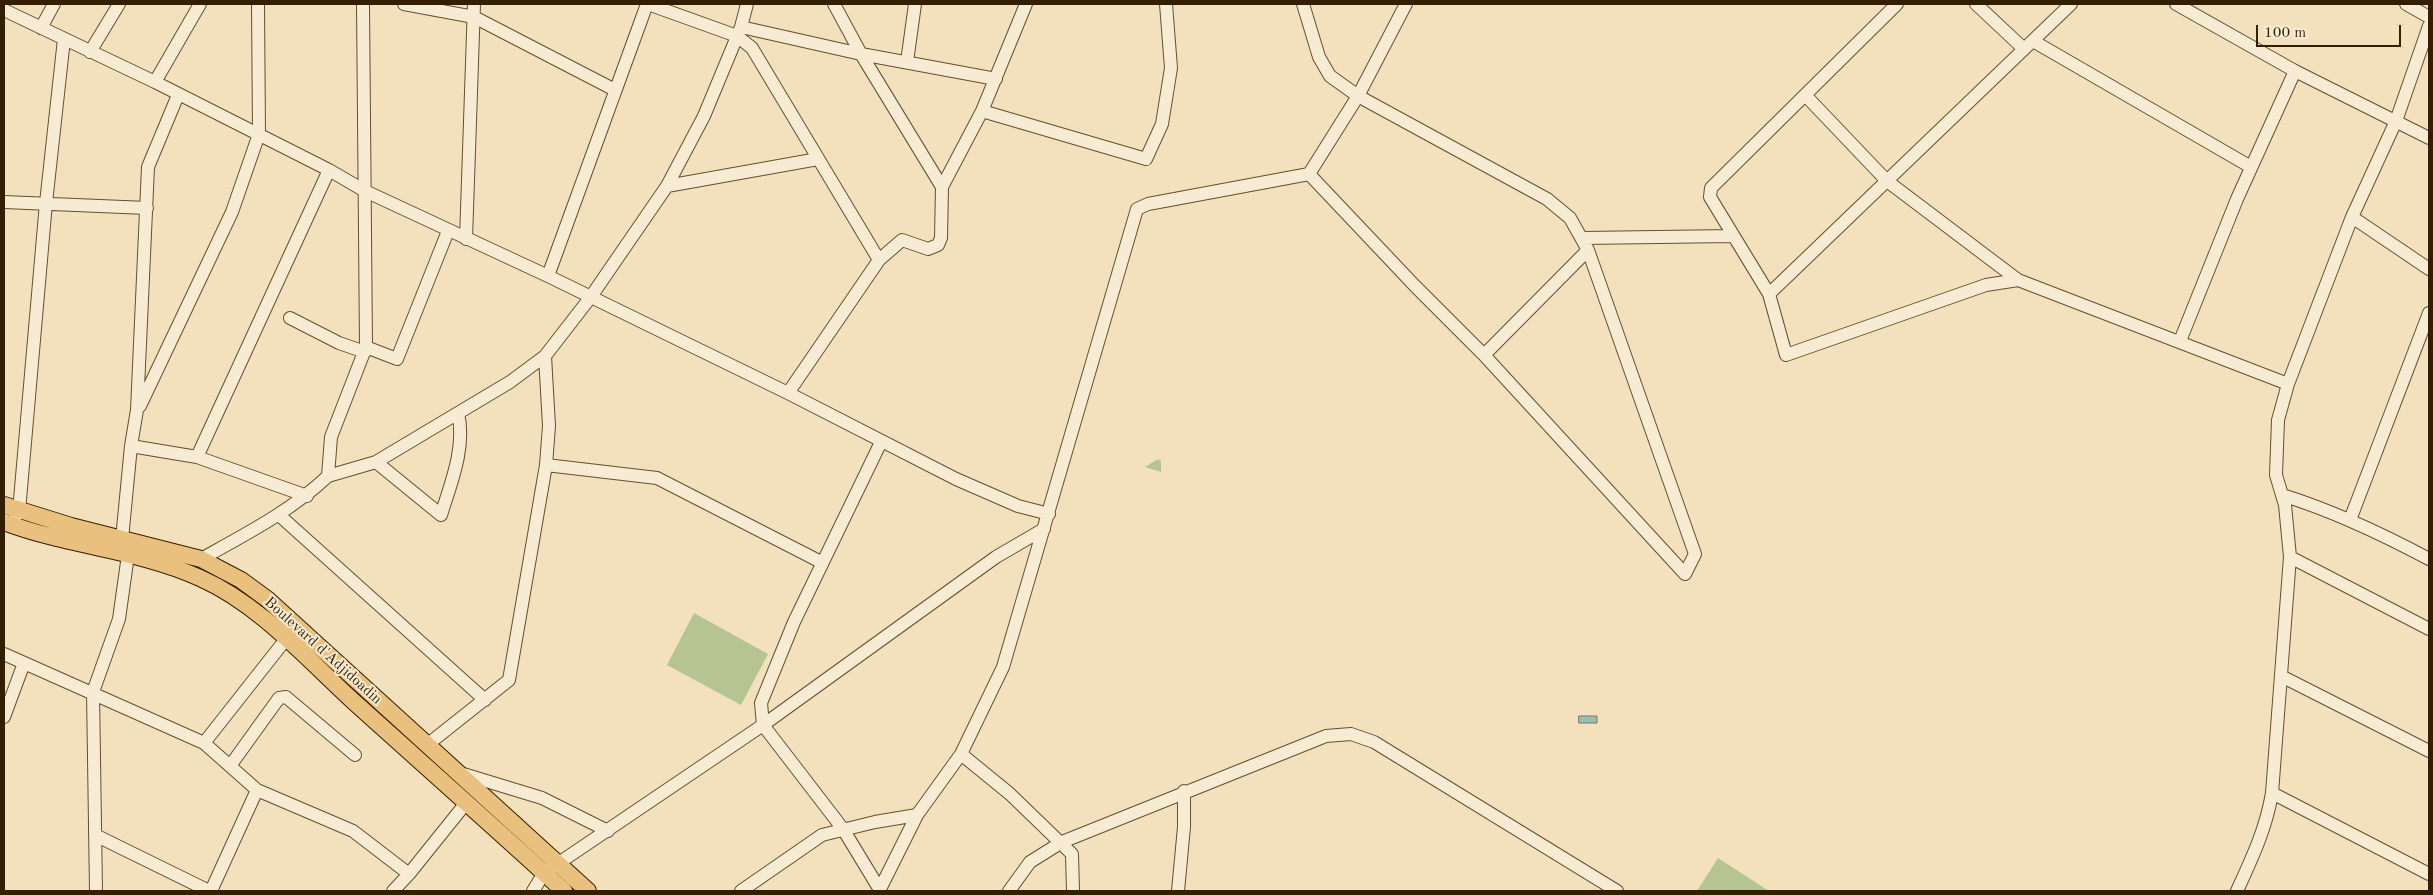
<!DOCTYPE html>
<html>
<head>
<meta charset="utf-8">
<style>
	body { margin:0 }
	#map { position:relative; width:2433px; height:895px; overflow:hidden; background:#f2e1bc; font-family:"Old Standard TT",serif }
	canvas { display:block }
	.frame { position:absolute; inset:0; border:5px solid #341e00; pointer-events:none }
	.scale { position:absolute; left:2256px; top:25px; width:145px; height:22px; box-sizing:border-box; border:2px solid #341e00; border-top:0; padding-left:6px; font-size:15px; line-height:18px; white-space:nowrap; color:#341e00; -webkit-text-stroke:4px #f7ecd3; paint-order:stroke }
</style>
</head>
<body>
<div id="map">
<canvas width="2433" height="895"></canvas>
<div class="frame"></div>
<div class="scale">100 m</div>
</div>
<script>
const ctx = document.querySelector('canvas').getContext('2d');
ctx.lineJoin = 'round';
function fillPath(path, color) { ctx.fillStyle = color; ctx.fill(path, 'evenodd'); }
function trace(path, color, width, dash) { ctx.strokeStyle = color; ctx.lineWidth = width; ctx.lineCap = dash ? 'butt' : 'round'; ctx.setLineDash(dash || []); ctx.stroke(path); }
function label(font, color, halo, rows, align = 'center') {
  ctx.font = font + ' "Old Standard TT",serif'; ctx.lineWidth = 4; ctx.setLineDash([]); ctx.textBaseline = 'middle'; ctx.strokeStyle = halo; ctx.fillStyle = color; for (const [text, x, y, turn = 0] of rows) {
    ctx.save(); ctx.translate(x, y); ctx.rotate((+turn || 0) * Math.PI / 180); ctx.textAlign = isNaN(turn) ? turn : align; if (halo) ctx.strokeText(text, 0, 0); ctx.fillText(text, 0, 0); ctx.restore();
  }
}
fillPath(new Path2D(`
	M1158 459 1161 461V472L1145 467Z
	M694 613 768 654 741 705 667 665Z
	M1718 858 1769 891H1697Z`), '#b6c494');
const water = new Path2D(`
	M1579 716H1597V723H1579Z`);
fillPath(water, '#9bbeae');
trace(water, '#727e68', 1);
const minor = new Path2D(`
	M404 4 474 17 615 90
	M648 4 737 36 752 48 879 260
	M834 4 861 54 942 187
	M1303 4 1319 57 1330 76 1358 96 1547 199 1570 218 1588 250 1695 554 1685 574 1484 355 1415 286 1309 174
	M1897 4 1711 188 1710 197 1769 294 1786 355 1986 285 2018 280
	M1976 4 2024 49
	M2176 4 2295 71 2429 138
	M2406 4 2429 17
	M4 10 155 82 329 170 365 191 548 276 788 393 956 479 1018 506 1049 514
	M741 27 861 54 996 79
	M41 28 54 4
	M2033 41 2251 167
	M90 52 119 4
	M907 62 915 4
	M155 82 200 4
	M1806 96 1887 181 2018 280 2288 384
	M982 111 1146 159 1162 124 1171 68 1166 4
	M667 186 818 159
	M4 202 147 208
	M2352 217 2429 269
	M1582 238 1733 236
	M466 239 474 4
	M548 276 647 4
	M1769 294 2071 4
	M290 318 339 343 365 352
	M2180 341 2237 199 2295 71
	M366 347 397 359 448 231
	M1484 355 1588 250
	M788 393 879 260 902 240 928 249 938 245 941 238 942 187 982 111 1026 4
	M140 406 232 212 259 134 258 4
	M131 446 197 457 307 496
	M197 457 329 170
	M376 462 441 515C451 483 466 447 458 413
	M546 465 657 478 821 562
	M328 476 376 462 510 382 545 356 590 298 667 186 704 116 741 27 747 4
	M2282 495C2334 511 2382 534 2429 559
	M279 515 485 700
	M16 516 19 511 46 203 64 39
	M2350 520 2429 313
	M122 539 131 446 137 410 148 167 178 95
	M2290 557 2429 629
	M201 559C246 534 291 511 328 476L331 437 366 347 363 4
	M4 654 204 743 257 790 353 831 409 874
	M2281 676 2429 751
	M4 717 24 663
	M204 743 286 639 294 634
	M427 745 509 680 546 465 549 426 545 356
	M961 754 1010 794 1072 854 1073 891
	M230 766 279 698 286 697 355 755
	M460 773 542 798 608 831
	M2272 793 2429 874
	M95 835 209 891
	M880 890 843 829 763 725 761 703 794 622 881 442
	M96 891 93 692 119 619 128 555
	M211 891 257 790
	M393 891 409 874 466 803
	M533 891 544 873 763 725 996 557 1044 529
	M741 891 822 835 875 822 917 815
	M879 891 917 815 961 754 1003 667 1137 209 1148 204 1309 174 1358 96 1406 4
	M1009 891 1030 862 1062 842 1326 736 1351 734 1374 742 1617 891
	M1178 891 1184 827V791
	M2237 891C2252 858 2266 829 2272 793L2290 557 2285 505 2276 475 2278 420 2288 384 2352 217 2396 121 2429 26`);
const major = new Path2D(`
	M4 505 71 526 201 559 241 580 267 599 588 891
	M4 522C67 546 138 550 200 578 259 604 306 658 353 701 423 764 494 827 564 891`);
trace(minor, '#644f2f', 14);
trace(major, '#341e00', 18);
trace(minor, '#f7ecd3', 12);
trace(major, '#e9c07e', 16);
label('15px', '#341e00', '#f7ecd3', [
	["Boulevard d'Adjidoadin",323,651,42]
]);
</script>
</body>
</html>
